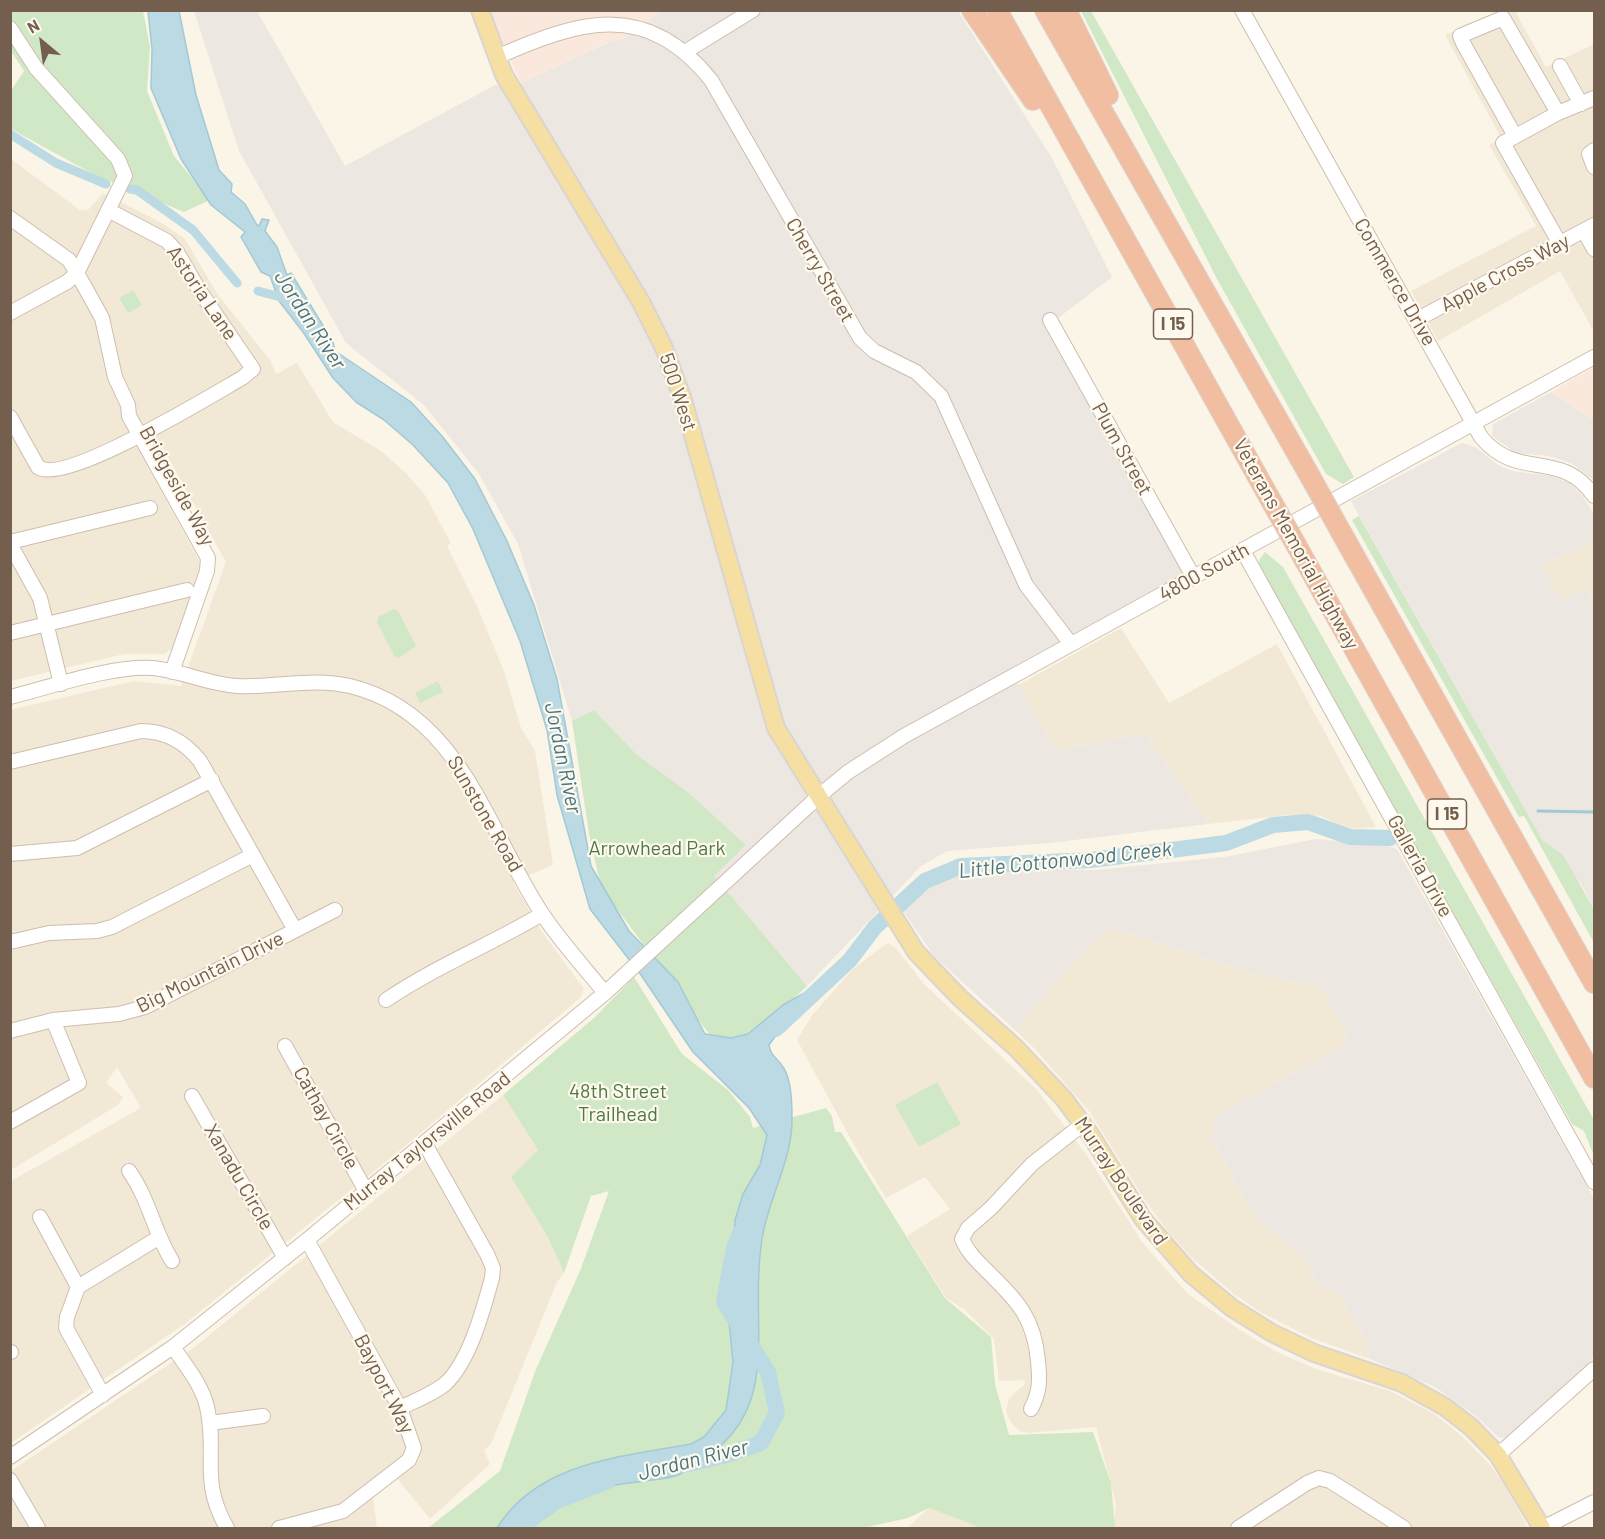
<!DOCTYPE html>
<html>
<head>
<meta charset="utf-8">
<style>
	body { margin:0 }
	#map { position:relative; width:1605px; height:1539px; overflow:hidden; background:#fbf5e7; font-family:Barlow,sans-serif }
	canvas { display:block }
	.frame { position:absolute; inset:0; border:12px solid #745e4d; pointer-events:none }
	.north { position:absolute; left:12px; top:12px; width:60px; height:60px; -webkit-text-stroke:4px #fef9ed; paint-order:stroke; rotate:331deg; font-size:16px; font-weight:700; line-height:24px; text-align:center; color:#745e4d }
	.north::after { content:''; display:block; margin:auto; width:21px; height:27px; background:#745e4d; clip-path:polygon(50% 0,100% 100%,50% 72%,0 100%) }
</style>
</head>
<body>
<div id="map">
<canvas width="1605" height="1539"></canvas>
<div class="frame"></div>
<div class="north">N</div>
</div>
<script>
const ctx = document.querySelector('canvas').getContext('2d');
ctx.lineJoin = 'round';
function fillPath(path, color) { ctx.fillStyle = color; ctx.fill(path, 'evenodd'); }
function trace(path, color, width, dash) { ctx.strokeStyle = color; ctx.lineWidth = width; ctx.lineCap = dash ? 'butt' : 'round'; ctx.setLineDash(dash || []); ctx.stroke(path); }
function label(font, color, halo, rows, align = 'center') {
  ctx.font = font + ' Barlow,sans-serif'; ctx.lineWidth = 4.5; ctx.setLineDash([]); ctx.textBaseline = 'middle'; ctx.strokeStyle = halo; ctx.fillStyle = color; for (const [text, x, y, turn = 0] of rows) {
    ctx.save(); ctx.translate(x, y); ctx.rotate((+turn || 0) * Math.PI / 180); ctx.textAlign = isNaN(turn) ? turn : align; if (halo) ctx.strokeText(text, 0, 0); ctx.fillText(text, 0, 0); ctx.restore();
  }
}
fillPath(new Path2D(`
	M1502 11H1515L1546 67 1594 44V332L1560 271 1438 341 1411 291 1536 226 1489 145 1500 139 1498 132 1445 35Z
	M11 159 80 210H88L103 193 162 223 185 239 218 295 270 360 276 374 297 363 333 422 381 451 405 472 425 495 451 543 447 546 477 606 504 671 521 728 535 751 553 865 513 882 543 933 584 989 581 997 404 1147 186 1323 11 1443V1181L141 1108 117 1067 106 1083 123 1097 118 1105 11 1170 10 710 134 681 181 686 226 562 159 441 139 451 201 564 173 648 164 654H124L11 681Z
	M1594 542V603L1587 589 1561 600 1540 565Z
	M1121 628 1169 703 1277 644 1376 827 1346 829 1321 816 1288 815 1208 824 1145 734 1056 750 1018 685Z
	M1114 929 1251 973 1316 986 1323 990 1350 1042 1217 1115 1211 1137 1256 1219 1302 1255 1320 1288 1339 1294 1366 1340 1370 1359 1311 1338 1262 1313 1234 1294 1193 1259 1166 1229 1143 1197 1089 1111 1035 1049 1014 1029 1099 936Z
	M887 943 895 947 924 984 1036 1089 1086 1154 1142 1242 1188 1294 1243 1332 1275 1351 1316 1369 1390 1391 1435 1414 1465 1439 1491 1466 1506 1487 1528 1528H1113L1116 1504 1096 1427 1029 1433 1019 1431 1010 1421 1006 1411 1009 1398 1024 1385 1025 1380 999 1381 994 1339 964 1309 946 1298 907 1236 950 1209 925 1177 886 1198 859 1154 797 1040 813 1014 853 969Z
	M503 1095 538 1150 548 1237 564 1273 557 1282 491 1444 484 1450 490 1464 430 1519 397 1478 373 1497 377 1528H11V1471L196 1346Z
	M929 1508 981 1528H907Z`), '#f2e8d6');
fillPath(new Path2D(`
	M491 11H661L625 38 608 42 521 83 499 36Z
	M1594 367V415L1590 418 1551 392Z`), '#fbe8dc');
fillPath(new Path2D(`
	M194 11H257L345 166 495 85 521 83 609 42 625 38 661 11H958L1052 158 1112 277 1045 328 1184 573 1009 669 1056 750 1145 734 1208 824 1049 843 947 851 921 866 807 986 713 876 746 845 689 793 636 754 594 710 572 721 518 544 479 474 424 405 346 343 239 151Z
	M1551 392 1590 418 1594 415V480L1571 463 1549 456 1516 453 1492 436 1493 424Z
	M1462 443 1475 447 1498 465 1512 471 1551 476 1569 483 1582 495 1594 514V542L1540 565 1561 600 1587 589 1594 603V908L1581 884 1543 841 1351 501Z
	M1316 839 1385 845 1397 849 1594 1199V1356L1582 1374 1505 1438 1498 1437 1477 1417 1435 1387 1370 1359 1366 1340 1339 1294 1320 1288 1302 1255 1256 1219 1211 1137 1217 1115 1350 1042 1323 991 1316 986 1251 973 1114 929 1099 936 1014 1029 934 956 903 911 940 879 1002 869 1096 870 1224 857Z`), '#ece7e0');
fillPath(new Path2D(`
	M11 11H143L150 47 147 91 174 156 210 200 184 212 93 174 11 129 10 92 24 71 11 51Z
	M1081 11H1091L1354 477 1343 484 1326 474 1217 279Z
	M133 290 142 305 128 313 119 298Z
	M1359 516 1543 841 1563 855 1594 909V943L1524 816 1519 817 1352 520Z
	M1265 552 1283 567 1594 1120V1156L1584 1131 1572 1124 1260 569 1259 560Z
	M393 609 398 611 416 646 399 658 395 657 377 622 378 617Z
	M438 681 443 692 420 703 415 693Z
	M594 710 636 754 689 793 746 845 714 876 807 986 762 1029 738 1039 709 1034 601 887 589 834 572 721Z
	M634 977 682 1054 728 1090 750 1117 753 1128 826 1108 832 1116 835 1132H841L945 1298 991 1337 995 1384 1009 1435 1093 1432 1111 1483 1115 1528H981L929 1508 908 1518 863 1528H428L500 1471 536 1369 580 1271 609 1191 591 1196 564 1273 548 1237 511 1177 538 1150 503 1095 595 1017Z
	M937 1082 961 1124 919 1147 895 1105Z`), '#d1e8c6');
const water = new Path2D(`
	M148 11H179L196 95 219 170 232 184 231 192 245 204 257 225 259 226 262 219 269 220 265 231 277 247 287 275 291 273 333 342 335 351 411 402 442 436 475 479 507 541 534 605 557 679 591 866 629 931 678 982 705 1034 731 1038 748 1034 783 1005 808 991 769 1045C771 1057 777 1057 783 1067 792 1080 792 1105 792 1120 792 1161 768 1199 762 1239 747 1337 791 1416 680 1474 670 1479 656 1479 645 1481 594 1488 564 1489 526 1528H497C538 1462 621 1457 691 1444L704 1437 726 1410 733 1362 729 1321 735 1220 743 1194 760 1165 767 1135 749 1108 693 1052 641 975 590 909 557 795 547 730 520 641 473 529 448 483 413 445 384 420 356 402 333 378 303 332 279 301 270 276 261 272 241 237 245 232 211 205 181 159 151 88 152 49Z`);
fillPath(water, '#bcdae4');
trace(water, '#a3c9d5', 1.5);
trace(new Path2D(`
	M1538 811 1594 812`), '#a3c9d5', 3);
trace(new Path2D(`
	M10 134 56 163 106 184
	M130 189 137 190 193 230 237 283
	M258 291 288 299`), '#bcdae4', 9);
trace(new Path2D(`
	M776 1029 850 960 875 927 925 881 961 866 1091 860 1203 846 1226 843 1273 825 1308 822 1350 837 1390 838
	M683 1465 727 1455 761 1443 777 1413 768 1372 724 1302 734 1248 740 1233
	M519 1528 557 1501 608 1481`), '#bcdae4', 16);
const minor = new Path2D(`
	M1242 10 1481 437C1518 482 1561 448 1594 496
	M10 28 36 68 118 159 125 176 77 273 67 282 10 313
	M688 50 753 10
	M497 57C580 20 647 0 711 80L860 338 874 351 916 372 941 396 1026 585 1071 644
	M1560 66 1581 104
	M1515 136 1463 43 1460 36 1503 18 1558 113
	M1594 150 1589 154 1594 167
	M10 218 69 260 77 273 102 318 115 377 128 405 129 416 208 558 207 571 172 672
	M1584 231 1594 249
	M1560 244 1503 143 1558 113 1594 98
	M1050 320 1194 578
	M1416 320 1594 225
	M10 417 38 467C64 486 212 395 242 378L253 369 199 290 177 252 167 241 110 211
	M10 542 150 508
	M10 544 40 598 61 684
	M1243 551 1594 1182
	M10 633 187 590
	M10 697C50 687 113 665 153 668 182 671 208 684 237 686 276 688 312 677 350 686 461 713 487 831 543 915 561 942 584 967 605 993
	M10 762 141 731C166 731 185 742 200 761L295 930
	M10 854 77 848 212 780
	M10 942 49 933 97 931 112 927 253 855
	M386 1000C436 966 490 945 542 914
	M10 1031 53 1020 119 1014 145 1007 335 910
	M285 1046 366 1191
	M192 1096 285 1258
	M10 1122 79 1083 53 1020
	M129 1171C149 1199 154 1232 172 1261
	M40 1217 78 1287
	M173 1347C186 1366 202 1385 207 1407 218 1455 199 1479 227 1528
	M10 1352H11
	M103 1395 66 1328 67 1317 78 1287 158 1238
	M400 1408C414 1401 433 1394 445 1384 470 1361 483 1310 492 1278L493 1268 487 1254 425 1144
	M1031 1409C1040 1392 1040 1380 1038 1361 1034 1315 1015 1299 984 1268 975 1259 967 1251 962 1239L968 1228 991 1208 1032 1164 1083 1124
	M210 1423 263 1416
	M1498 1455 1594 1369
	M10 1457 173 1347 307 1240 605 993 819 796 848 772 904 736 1594 357
	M10 1480 38 1528
	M279 1528 343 1511 409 1460 414 1448 400 1408 307 1240
	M1238 1528 1307 1483 1319 1478 1330 1481 1404 1528
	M1543 1528 1594 1502`);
const major = new Path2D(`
	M480 10 504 75 641 302 664 348 683 400 776 728 916 952 960 998 1016 1048 1064 1099 1090 1134 1143 1219 1191 1274 1232 1308 1272 1333 1314 1353 1402 1383 1445 1407 1471 1427 1498 1455 1542 1528`);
const highway = new Path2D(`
	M972 10 1033 100
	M997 10 1269 497
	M1045 10 1311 478
	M1066 10 1108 95
	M1341 532 1594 983
	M1299 550 1594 1078`);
trace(minor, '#cdbeae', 16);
trace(major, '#dbd5d1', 20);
trace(highway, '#dbd5d1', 22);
trace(minor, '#fff', 14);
trace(major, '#f6dfa3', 16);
trace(highway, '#f2bea2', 20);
const highwayBridge = new Path2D(`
	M1311 478 1341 532
	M1269 497 1299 550`);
trace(highwayBridge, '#dbd5d1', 22, []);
trace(highwayBridge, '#f2bea2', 20);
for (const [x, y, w] of [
	[1173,324,39],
	[1447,814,39]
]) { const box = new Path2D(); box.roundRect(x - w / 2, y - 15, w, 30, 4.5); ctx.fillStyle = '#fef9ed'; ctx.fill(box); trace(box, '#745e4d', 1.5); }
label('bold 18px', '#745e4d', null, [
	["I 15",1173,324],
	["I 15",1447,814]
]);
label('20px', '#745e4d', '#fef9ed', [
	["Cherry Street",820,270,60],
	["Apple Cross Way",1505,273,-28],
	["Commerce Drive",1395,282,60],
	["Astoria Lane",202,293,56],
	["500 West",678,392,72],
	["Plum Street",1122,449,61],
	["Bridgeside Way",177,486,61],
	["Veterans Memorial Highway",1296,544,61],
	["4800 South",1204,572,-29],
	["Sunstone Road",485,814,60],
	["Galleria Drive",1420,866,61],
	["Big Mountain Drive",210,972,-26],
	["Cathay Circle",326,1118,61],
	["Murray Taylorsville Road",427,1141,-39],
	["Xanadu Circle",239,1177,60],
	["Murray Boulevard",1121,1181,56],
	["Bayport Way",384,1384,63]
]);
label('20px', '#4f7845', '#fef9ed', [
	["Arrowhead Park",657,848],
	["48th Street",618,1091],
	["Trailhead",618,1114]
]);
label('italic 21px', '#477585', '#fef9ed', [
	["Jordan River",310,320,57],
	["Jordan River",563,758,78],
	["Little Cottonwood Creek",1065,860,-6],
	["Jordan River",693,1460,-14]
]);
</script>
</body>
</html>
